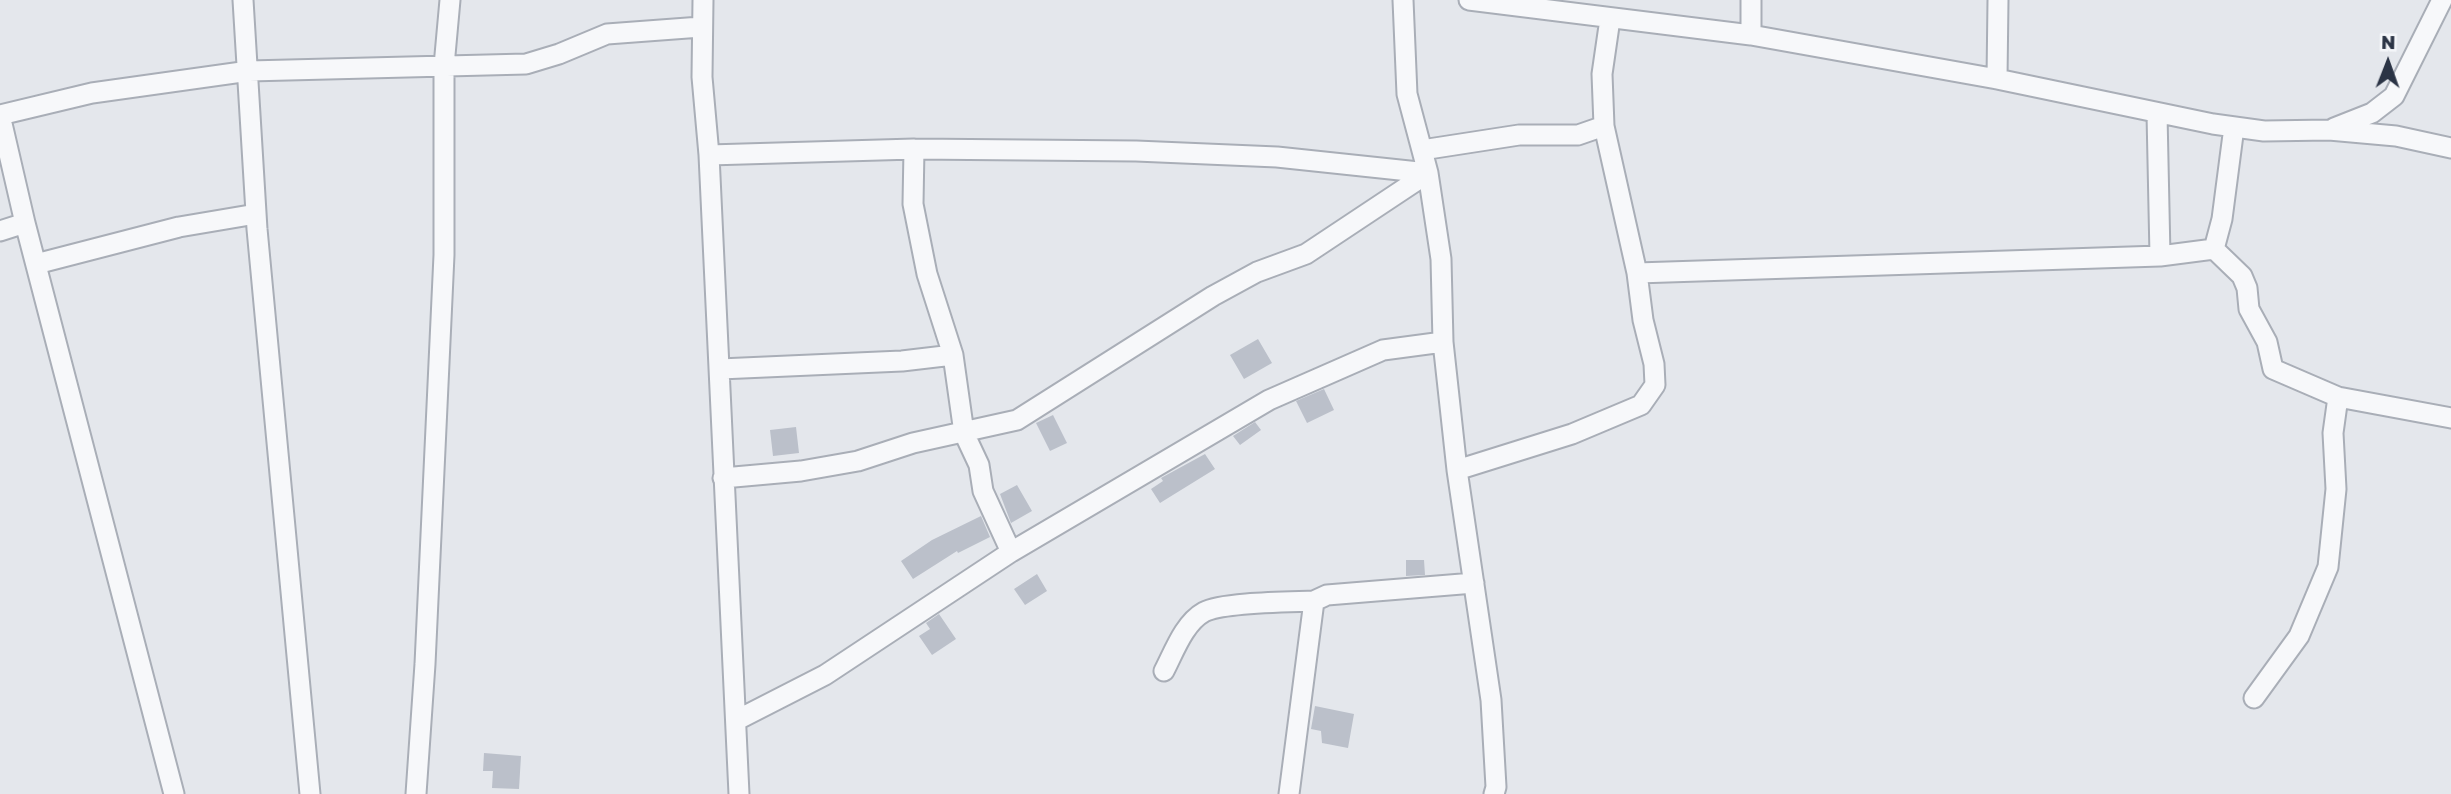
<!DOCTYPE html>
<html>
<head>
<meta charset="utf-8">
<style>
	body { margin:0 }
	#map { position:relative; width:2451px; height:794px; overflow:hidden; background:#e4e7ec; font-family:"Golos Text",sans-serif }
	canvas { display:block }
	.north { position:absolute; left:2353px; top:28px; width:70px; height:70px; -webkit-text-stroke:5px #f4f6f9; paint-order:stroke; rotate:1deg; font-size:19px; font-weight:700; line-height:28px; text-align:center; color:#2b3445 }
	.north::after { content:''; display:block; margin:auto; width:24px; height:32px; background:#2b3445; clip-path:polygon(50% 0,100% 100%,50% 72%,0 100%) }
</style>
</head>
<body>
<div id="map">
<canvas width="2451" height="794"></canvas>
<div class="north">N</div>
</div>
<script>
const ctx = document.querySelector('canvas').getContext('2d');
ctx.lineJoin = 'round';
function fillPath(path, color) { ctx.fillStyle = color; ctx.fill(path, 'evenodd'); }
function trace(path, color, width, dash) { ctx.strokeStyle = color; ctx.lineWidth = width; ctx.lineCap = dash ? 'butt' : 'round'; ctx.setLineDash(dash || []); ctx.stroke(path); }
fillPath(new Path2D(`
	M1258 339 1272 363 1244 379 1230 355Z
	M1324 389 1334 410 1307 423 1296 401Z
	M1053 415 1067 443 1050 451 1036 423Z
	M1255 422 1261 430 1240 445 1233 436Z
	M796 427 799 453 773 456 770 430Z
	M1205 454 1215 469 1160 503 1151 489 1163 481 1161 478Z
	M1017 485 1032 511 1011 523 1000 494Z
	M981 516 990 537 958 553 957 551 913 579 901 561 932 540Z
	M1406 560H1424L1425 575 1406 576Z
	M1037 574 1047 591 1025 605 1014 589Z
	M939 614 956 639 932 655 919 636 930 629 926 623Z
	M1315 706 1354 714 1348 748 1322 743 1321 731 1311 729Z
	M484 753 521 756 519 789 492 788 493 771H483Z`), '#bbc0ca');
const minor = new Path2D(`
	M243 0 257 229 310 794
	M703 0 702 77 709 155 739 794
	M1403 0 1407 94 1428 173 1441 259 1443 342 1457 470 1491 700 1496 787 1494 794
	M1469 0 1751 35 1997 79 2213 124 2264 131 2329 130 2396 136 2451 148
	M1751 35V0
	M1997 79 1998 0
	M2157 114 2160 256
	M0 115 92 93 249 71 526 64 559 54 607 34 701 27
	M0 115 25 223 174 794
	M2334 128 2372 113 2394 96 2442 0
	M914 149 913 204 927 274 953 355 964 433 979 465 983 491 1011 552
	M1422 150 1519 135H1578L1604 126
	M709 155 914 149 1136 151 1277 157 1428 173
	M0 231 25 223
	M2214 249 2242 276 2247 288 2249 309 2267 342 2273 369 2338 397 2451 418
	M36 264 179 227 256 214
	M1637 273 2160 256 2214 249 2222 219 2234 127
	M720 369 902 361 953 355
	M1457 470 1572 434 1641 405 1655 385 1654 364 1643 320 1637 273 1604 126 1602 74 1610 19
	M723 478 801 471 858 461 913 443 1017 420 1213 296 1257 272 1306 254 1428 173
	M1164 671C1174 652 1184 623 1204 612 1222 602 1290 602 1314 601L1327 595 1474 583
	M2254 698 2299 636 2328 567 2336 489 2333 433 2338 397
	M737 720 825 675 1011 552 1269 400 1383 350 1443 342
	M416 794 425 664 439 363 444 255V66L450 0
	M1289 794 1314 601`);
trace(minor, '#a9aeb7', 23);
trace(minor, '#f7f8fa', 19);
</script>
</body>
</html>
